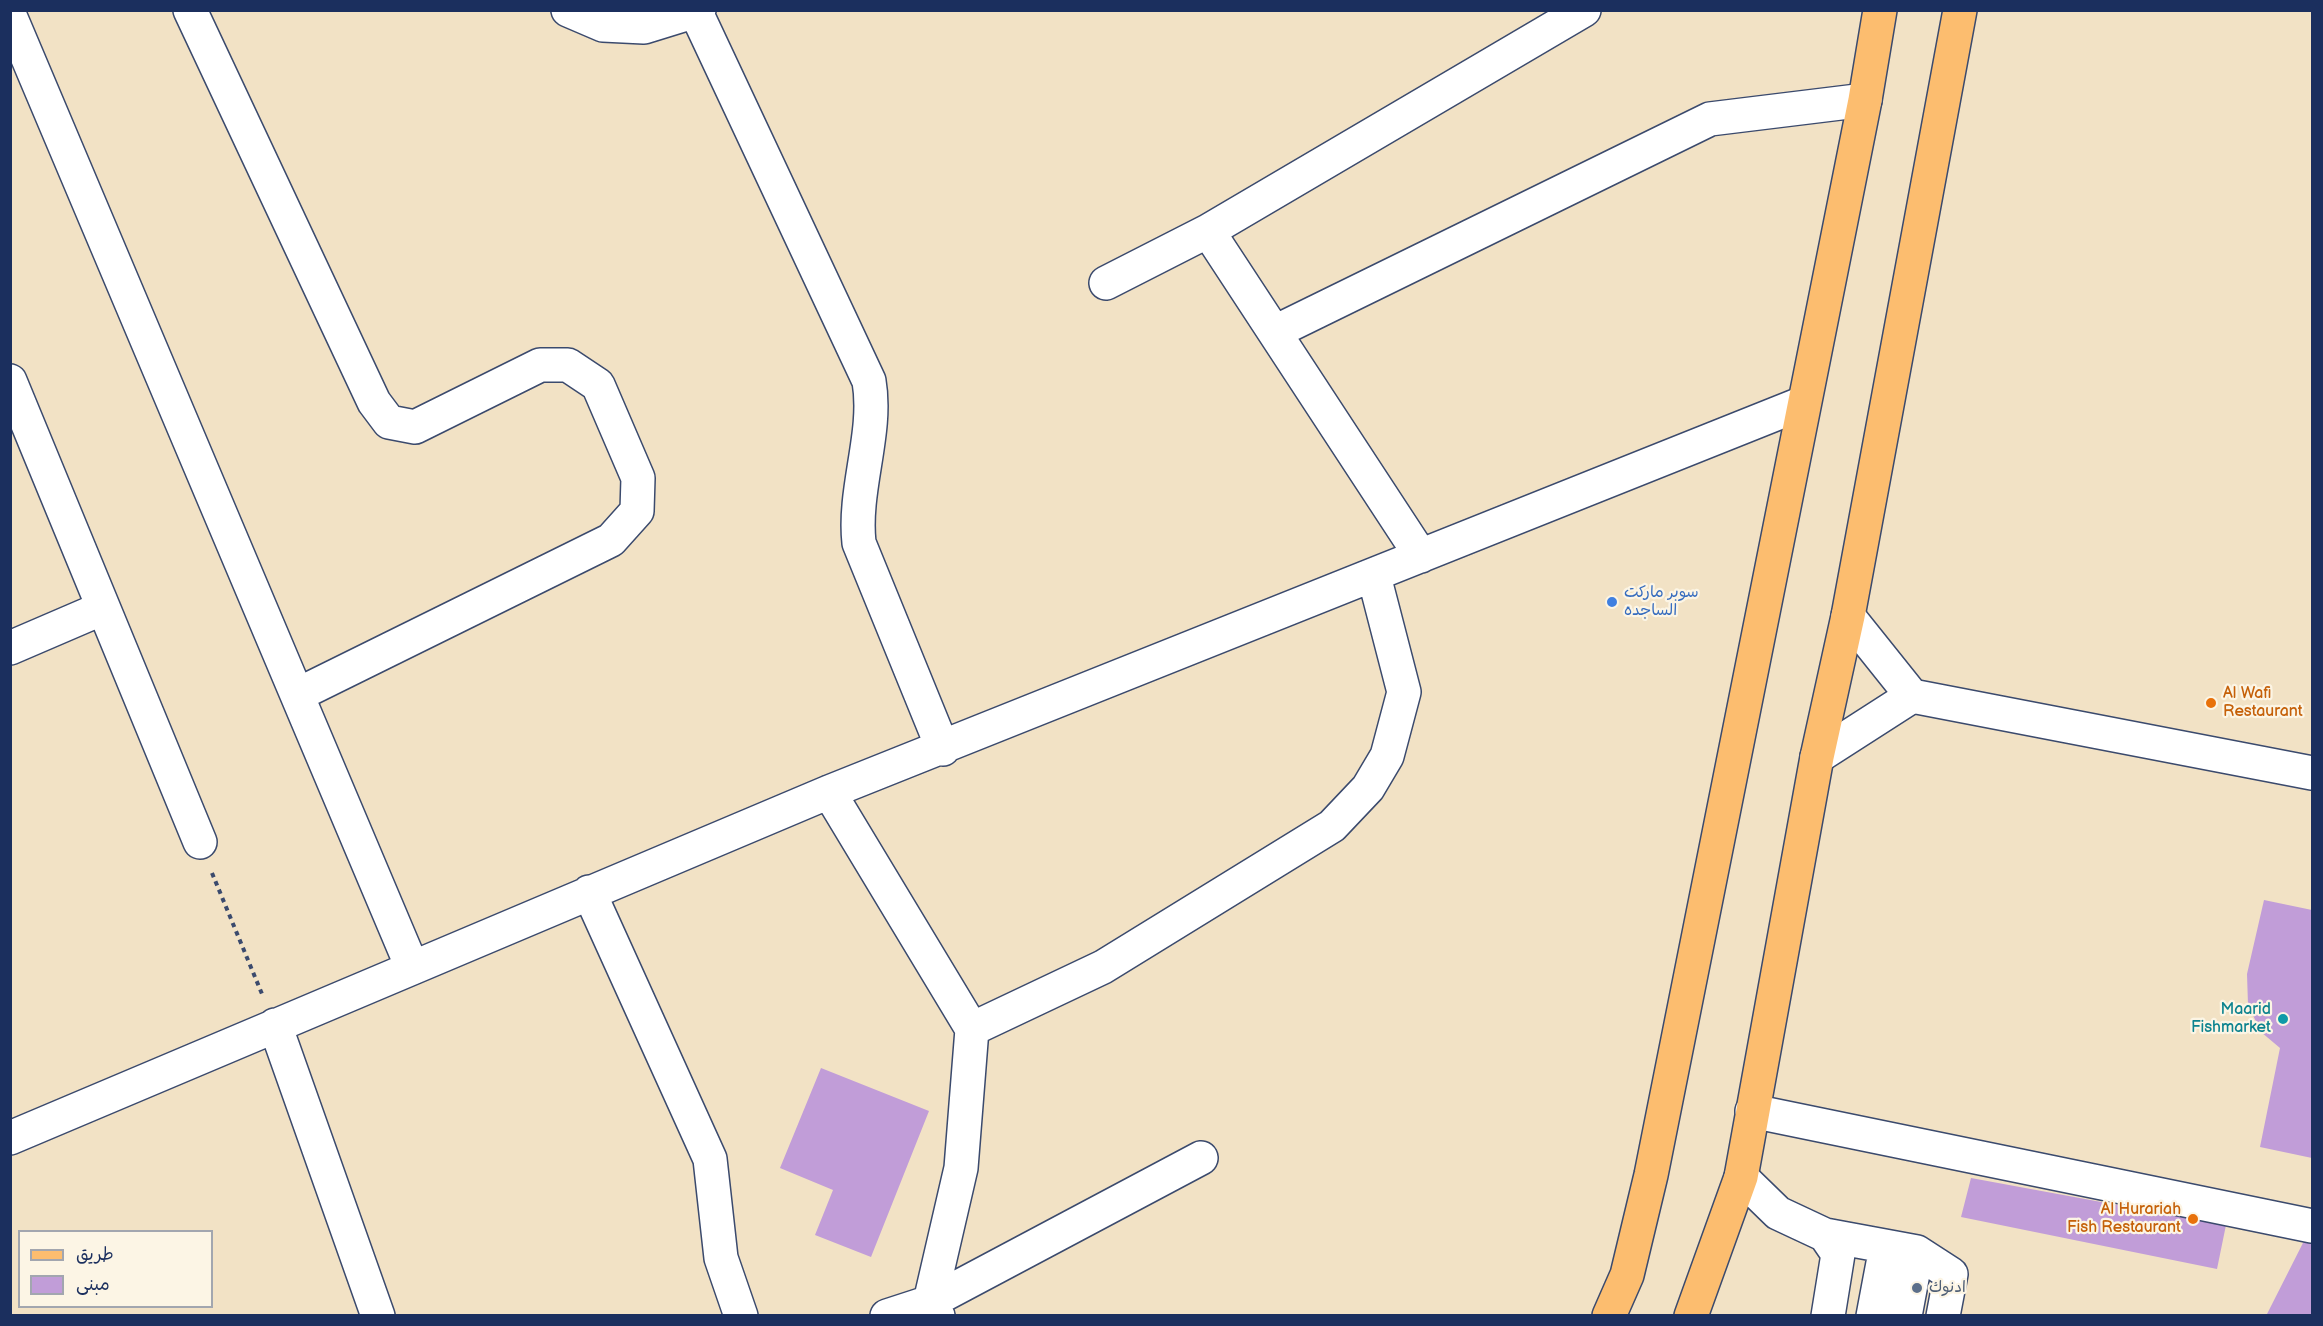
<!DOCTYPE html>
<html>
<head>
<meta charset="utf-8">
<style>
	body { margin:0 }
	#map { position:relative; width:2323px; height:1326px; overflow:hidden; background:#f2e2c5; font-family:"Balsamiq Sans","Playpen Sans Arabic",sans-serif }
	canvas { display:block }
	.frame { position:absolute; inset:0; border:12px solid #1b2f5e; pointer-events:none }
	.legend { position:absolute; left:18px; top:1230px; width:195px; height:78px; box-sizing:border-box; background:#fcf5e5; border:2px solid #a2a6af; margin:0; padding:8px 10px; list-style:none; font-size:18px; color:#1b2f5e }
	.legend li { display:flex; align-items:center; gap:12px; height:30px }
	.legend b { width:30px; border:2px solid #a2a6af }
</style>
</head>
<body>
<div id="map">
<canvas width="2323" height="1326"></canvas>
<div class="frame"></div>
<ul class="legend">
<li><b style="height:8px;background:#fcbd6f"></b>طريق</li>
<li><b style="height:16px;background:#c19dd8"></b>مبنى</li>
</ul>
</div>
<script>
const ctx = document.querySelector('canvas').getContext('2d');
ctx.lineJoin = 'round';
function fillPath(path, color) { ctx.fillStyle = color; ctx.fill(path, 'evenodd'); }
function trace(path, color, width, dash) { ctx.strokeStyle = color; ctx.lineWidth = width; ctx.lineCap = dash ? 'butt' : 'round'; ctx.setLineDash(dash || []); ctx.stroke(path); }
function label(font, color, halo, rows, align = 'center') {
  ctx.font = font + ' "Balsamiq Sans","Playpen Sans Arabic",sans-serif'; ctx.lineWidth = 4.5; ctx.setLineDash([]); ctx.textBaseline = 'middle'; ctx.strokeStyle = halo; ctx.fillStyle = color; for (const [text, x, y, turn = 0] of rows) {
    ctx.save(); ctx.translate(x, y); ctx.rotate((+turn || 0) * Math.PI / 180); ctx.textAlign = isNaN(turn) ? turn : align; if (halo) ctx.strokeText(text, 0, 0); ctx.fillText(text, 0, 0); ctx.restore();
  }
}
fillPath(new Path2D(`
	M2264 900 2312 910V1158L2260 1147 2280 1048 2261 1032 2248 1005 2247 974Z
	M821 1068 929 1111 871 1257 815 1235 833 1190 780 1168Z
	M1971 1178 2226 1225 2217 1269 1961 1217Z
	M2306 1237 2312 1240V1316H2266Z`), '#c19dd8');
const minor = new Path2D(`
	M190 10 374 402 389 422 415 427 540 365H568L598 385 638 478 637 511 611 540 297 695
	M568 10 603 25 644 27 699 10
	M695 10 869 381C878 433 853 489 859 543L943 749
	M10 16 412 967
	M1208 231 1421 556
	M1106 283 1208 231 1584 10
	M1275 332 1710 119 1865 100
	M10 381 200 842
	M1848 616 1912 696 2312 773
	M10 648 103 608
	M1817 757 1912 696
	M829 792 972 1029 961 1168 930 1302 938 1316
	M589 892 710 1159 721 1258 741 1316
	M275 1025 378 1316
	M972 1029 1103 967 1332 826 1368 788 1387 756 1404 692 1374 576
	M1752 1111 2312 1226
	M10 1138 829 792 1803 403
	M1741 1177 1778 1213 1825 1235 1917 1252 1951 1274 1943 1316
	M1825 1235 1838 1254 1828 1316
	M887 1316 930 1302 1201 1158
	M1873 1316 1886 1247
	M1905 1316 1917 1252`);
const major = new Path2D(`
	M1609 1316 1627 1275 1651 1175 1865 100 1880 10
	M1691 1316 1741 1177 1817 757 1848 616 1960 10`);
trace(minor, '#3b4a6d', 36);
trace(major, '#3b4a6d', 36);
trace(new Path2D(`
	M212 873 262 994`), '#3b4a6d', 4, [4.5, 4.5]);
trace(minor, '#fff', 33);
trace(major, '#fcbd6f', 33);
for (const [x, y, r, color] of [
	[1612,602,6,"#3f7fe0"],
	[2211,703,6,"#e8710a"],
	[2283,1019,6,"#0f9aa8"],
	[2193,1219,6,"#e8710a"],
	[1917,1288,6,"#5c6f8a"]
]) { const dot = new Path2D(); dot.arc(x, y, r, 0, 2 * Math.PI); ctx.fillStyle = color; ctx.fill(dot); trace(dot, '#fcf5e5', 2); }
label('16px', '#366cbe', '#fcf5e5', [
	["سوبر ماركت",1624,593],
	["الساجده",1624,611]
], 'left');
label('16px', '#c56008', '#fcf5e5', [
	["Al Wafi",2223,694],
	["Restaurant",2223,712],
	["Al Hurariah",2181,1210,"right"],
	["Fish Restaurant",2181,1228,"right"]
], 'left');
label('16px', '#0d838f', '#fcf5e5', [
	["Maarid",2271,1010],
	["Fishmarket",2271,1028]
], 'right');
label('16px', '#4e5e75', '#fcf5e5', [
	["ادنوك",1929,1288]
], 'left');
</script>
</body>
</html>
